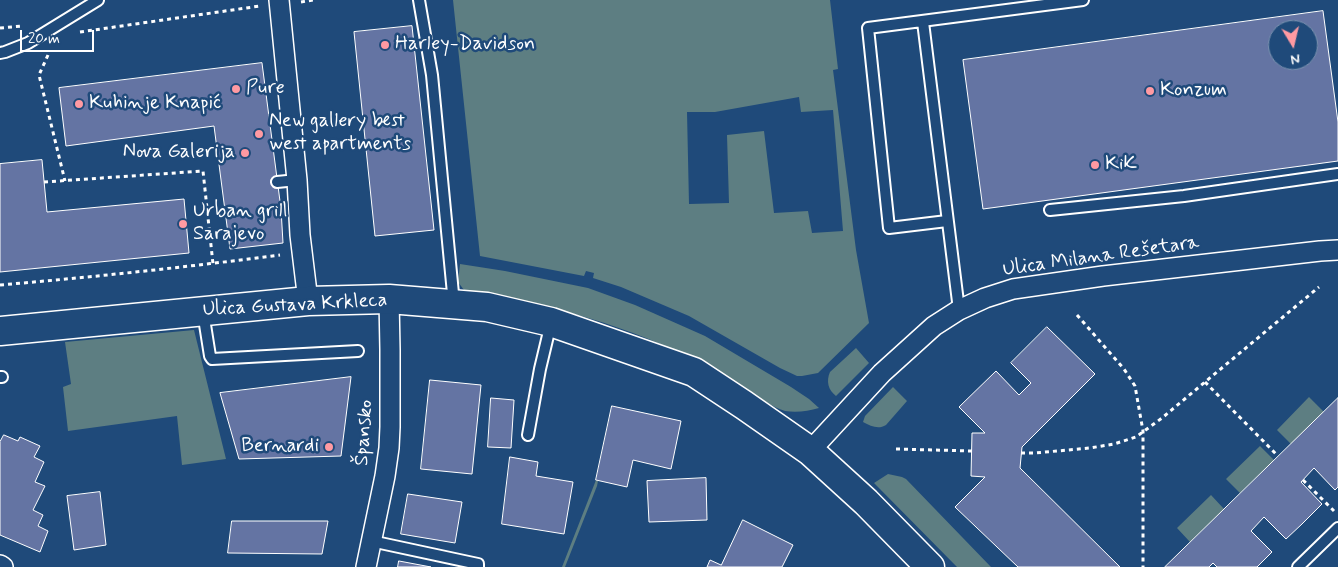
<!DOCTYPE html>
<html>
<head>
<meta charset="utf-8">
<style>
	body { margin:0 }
	#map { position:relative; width:1338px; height:567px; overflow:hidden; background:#1f4a7a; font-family:Mynerve,sans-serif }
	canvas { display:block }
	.north { position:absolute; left:1268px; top:20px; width:50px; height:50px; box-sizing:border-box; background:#1f4a7a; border:1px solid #7992af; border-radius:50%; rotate:171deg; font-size:14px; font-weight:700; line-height:20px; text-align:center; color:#fff }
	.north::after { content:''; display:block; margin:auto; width:18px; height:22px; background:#ff9aa2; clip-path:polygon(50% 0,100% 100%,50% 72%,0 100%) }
	.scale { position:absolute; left:20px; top:30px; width:74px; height:22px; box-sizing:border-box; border:2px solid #fff; border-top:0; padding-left:6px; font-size:15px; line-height:18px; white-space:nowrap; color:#fff; -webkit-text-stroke:4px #1f4a7a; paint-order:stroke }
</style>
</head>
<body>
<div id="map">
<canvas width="1338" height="567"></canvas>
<div class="north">N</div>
<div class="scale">20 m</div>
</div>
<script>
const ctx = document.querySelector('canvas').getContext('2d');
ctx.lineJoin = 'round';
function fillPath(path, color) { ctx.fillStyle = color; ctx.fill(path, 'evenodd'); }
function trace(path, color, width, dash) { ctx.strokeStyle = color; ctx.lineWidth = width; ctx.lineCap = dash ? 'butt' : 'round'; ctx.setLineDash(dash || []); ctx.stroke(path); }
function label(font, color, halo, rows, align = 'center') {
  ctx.font = font + ' Mynerve,sans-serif'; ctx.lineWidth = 5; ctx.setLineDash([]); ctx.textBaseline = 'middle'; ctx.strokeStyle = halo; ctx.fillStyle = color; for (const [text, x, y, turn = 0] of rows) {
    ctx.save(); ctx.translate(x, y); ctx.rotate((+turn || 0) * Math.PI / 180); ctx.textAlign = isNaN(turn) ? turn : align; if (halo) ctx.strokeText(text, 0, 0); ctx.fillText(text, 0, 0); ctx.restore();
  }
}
fillPath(new Path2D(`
	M453 0H830L838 69 833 70 856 250 869 323 818 373 802 376H797L780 368 689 316 621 287 593 278 594 273 586 271 584 276 480 256ZM799 97 801 112 833 110 843 231 812 233 808 211 774 213 764 131 727 135 729 203 689 204 687 112H715Z
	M460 264 505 271 588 288 635 305 705 336 791 387 809 399 819 408C808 411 797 413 785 411 772 407 760 398 748 391 735 382 720 373 706 366 630 325 548 304 464 290L458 282Z
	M194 330 226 459 182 465 177 416 68 431 63 387 71 384 65 342Z
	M856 348 869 363 836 396C828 390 826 381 830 372Z
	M893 387 907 401 886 425C878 430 871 426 863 422L865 416Z
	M1309 397 1324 412 1291 444 1277 430Z
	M1260 446 1274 460 1240 493 1226 479Z
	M888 474 902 477 906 479 991 567H957L874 483Z
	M596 480 598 481 597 486 565 567H562Z
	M1211 495 1224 509 1190 542 1177 528Z`), '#5d7e82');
const building = new Path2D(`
	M1323 11 1338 122V161L983 209 963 60ZM1278 30H1308V60H1278Z
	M412 26 434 230 375 236 354 32Z
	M262 63 281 209 283 243 230 249 214 126 66 146 59 88Z
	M42 160 47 212 184 199 189 253 0 272V164Z
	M1047 327 1095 374 1022 447 1020 468 1120 567H1018L955 507 985 477 971 476 972 433H985L959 407 996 371 1019 395 1031 383 1011 363Z
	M351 377 341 456 239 459 220 393Z
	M430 380 481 385 472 474 421 469Z
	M491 398 514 400 511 448 488 447Z
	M1338 398V487L1335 490 1314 468 1301 482 1322 504 1302 524 1286 539 1264 517 1251 531 1272 552 1257 567H1217L1213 563 1209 567H1165Z
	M612 406 681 421 671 469 633 460 627 487 596 480Z
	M4 435 18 441 20 437 40 446 34 457 44 462 35 482 45 486 33 510 43 515 38 526 48 531 40 552 0 535V442Z
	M510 457 538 462 536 476 573 482 564 534 502 524Z
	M706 478 707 520 649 522 647 481Z
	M100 492 106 545 74 550 67 496Z
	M408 494 462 502 455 543 401 534Z
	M743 520 793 545 782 567H707L710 560 721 565Z
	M232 521H328L322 554 228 553Z
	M399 561 431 567H398Z`);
fillPath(building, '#6474a3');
trace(building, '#fff', 1);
const lane = new Path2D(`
	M419 0 432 75 454 304
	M923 22 959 310
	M0 53 5 52 28 43 98 0
	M277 182 297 180
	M1050 210 1184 196 1338 174
	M947 221 889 228 868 28 1083 0
	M203 312 210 356 212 359 358 351
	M0 377H2
	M528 435 540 369 551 323
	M371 541 478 564V567
	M1298 567 1338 528`);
const street = new Path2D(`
	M279 0 297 180 300 235 308 301
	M810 451 882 373 934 326 959 310 985 298 1013 289 1103 276 1320 251 1338 250
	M0 565 3 567
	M366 567 385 476 389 448 390 427V350L389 299`);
const secondary = new Path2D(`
	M0 331 308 301 389 299 487 307 551 322 694 372 744 405 810 451 866 502 930 567`);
trace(lane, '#fff', 14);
trace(street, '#fff', 22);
trace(secondary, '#fff', 31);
trace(new Path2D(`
	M301 2 313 0
	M0 28 22 26
	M80 32 260 6
	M48 55 39 75 65 181
	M44 182 203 171 213 264
	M0 285C94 277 187 267 280 255
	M1077 315 1124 369 1135 386 1143 431V567
	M1205 382 1278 456
	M896 449 972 451
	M1021 453H1035L1090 448 1114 444 1136 437 1162 418 1205 382 1319 287
	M1303 480 1334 511`), '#fff', 3, [4, 4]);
trace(lane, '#1f4a7a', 10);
trace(street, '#1f4a7a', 19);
trace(secondary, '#1f4a7a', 28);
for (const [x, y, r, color] of [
	[385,45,5,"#ff9aa2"],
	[236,89,5,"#ff9aa2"],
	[1150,91,5,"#ff9aa2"],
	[79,104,5,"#ff9aa2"],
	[259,134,5,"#ff9aa2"],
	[245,153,5,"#ff9aa2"],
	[1095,165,5,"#ff9aa2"],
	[183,224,5,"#ff9aa2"],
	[329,447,5,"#ff9aa2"]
]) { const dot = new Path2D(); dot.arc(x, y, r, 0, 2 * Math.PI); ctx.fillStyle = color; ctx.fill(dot); trace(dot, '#1f4a7a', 2); }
label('20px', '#fff', '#1f4a7a', [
	["Harley-Davidson",395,45],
	["Pure",246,89],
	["Konzum",1160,91],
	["Kuhinje Knapić",89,104],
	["New gallery best",269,122],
	["west apartments",269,145],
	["Nova Galerija",235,153,"right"],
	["KiK",1105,165],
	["Urban grill",193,212],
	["Sarajevo",193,235],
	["Bernardi",319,447,"right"]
], 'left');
label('20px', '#fff', '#1f4a7a', [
	["Ulica Milana Rešetara",1101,257,-8],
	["Ulica Gustava Krkleca",295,306,-3],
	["Špansko",365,433,-86]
]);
</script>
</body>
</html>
